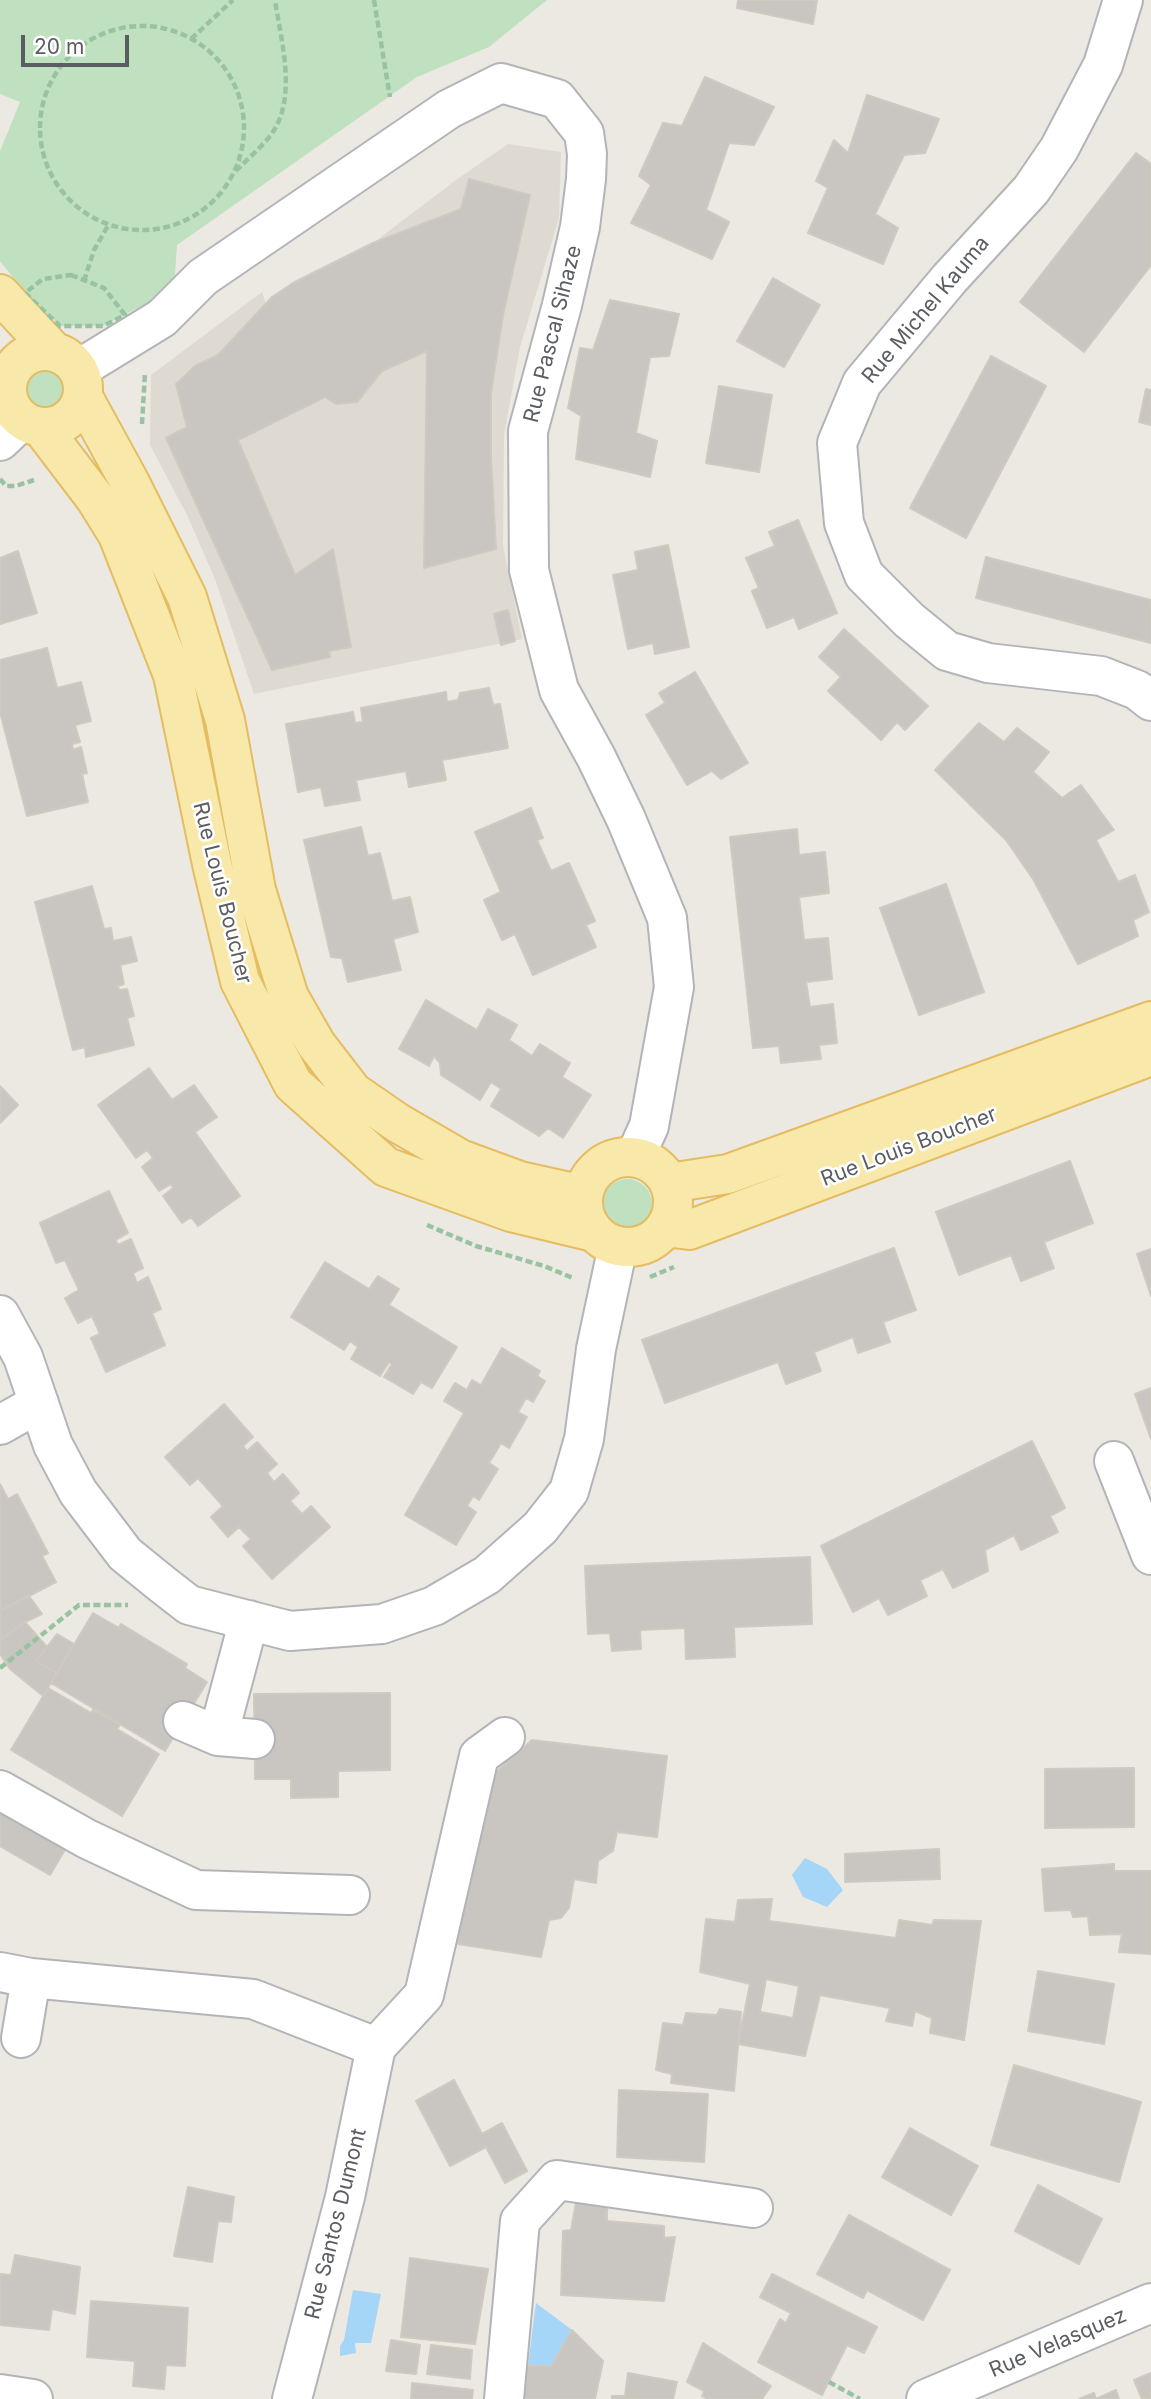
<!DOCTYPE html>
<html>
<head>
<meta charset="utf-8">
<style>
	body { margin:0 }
	#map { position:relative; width:1151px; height:2399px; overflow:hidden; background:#ebe9e1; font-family:Inter,sans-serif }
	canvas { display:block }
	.scale { position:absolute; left:21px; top:35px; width:108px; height:32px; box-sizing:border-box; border:4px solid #5a5d61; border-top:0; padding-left:9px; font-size:21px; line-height:24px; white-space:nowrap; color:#5a5d61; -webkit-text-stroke:5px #fff; paint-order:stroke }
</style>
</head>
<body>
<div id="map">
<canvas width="1151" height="2399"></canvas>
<div class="scale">20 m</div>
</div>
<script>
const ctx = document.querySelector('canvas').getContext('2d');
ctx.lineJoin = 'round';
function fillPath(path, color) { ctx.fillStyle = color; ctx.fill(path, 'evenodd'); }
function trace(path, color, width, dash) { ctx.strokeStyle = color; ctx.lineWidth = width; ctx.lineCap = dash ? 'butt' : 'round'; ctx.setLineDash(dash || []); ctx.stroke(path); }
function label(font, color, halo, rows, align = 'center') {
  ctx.font = font + ' Inter,sans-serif'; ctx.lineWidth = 5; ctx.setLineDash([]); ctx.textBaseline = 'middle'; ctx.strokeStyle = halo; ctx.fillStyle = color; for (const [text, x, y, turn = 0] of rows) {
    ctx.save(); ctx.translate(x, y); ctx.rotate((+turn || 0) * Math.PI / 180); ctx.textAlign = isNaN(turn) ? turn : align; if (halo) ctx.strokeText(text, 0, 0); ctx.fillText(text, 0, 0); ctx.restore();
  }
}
fillPath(new Path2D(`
	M508 144 561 152 559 218 520 347 504 435 503 545 522 639 254 694 215 579 187 515 150 445 151 375 262 292 266 304 310 273 373 243 456 180Z`), '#dedad2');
fillPath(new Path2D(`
	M0 0H547L489 47 417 77 177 245 174 289 103 326H60L25 293 0 261V151L20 102 0 94Z
	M22 388a24 24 0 1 1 48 0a24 24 0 1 1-48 0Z
	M602 1204a25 25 0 1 1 50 0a25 25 0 1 1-50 0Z`), '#c0e1bf');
fillPath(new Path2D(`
	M805 1858 827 1869 843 1890 827 1907 803 1897 792 1875Z
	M353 2290 381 2294 371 2343H355L356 2353 340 2356V2346L344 2340Z
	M536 2303 572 2330 551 2366H528Z`), '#a5d5f7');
const building = new Path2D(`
	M738 0H817L813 24 737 8Z
	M705 77 774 107 754 145 729 143 706 210 729 222 712 259 631 223 651 185 639 176 663 123 682 126Z
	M867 95 939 119 925 153 904 155 875 214 898 228 883 264 808 233 828 188 816 181 834 140 848 153Z
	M1136 153 1151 164V265L1084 352 1020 302Z
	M469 179 530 195 503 315 491 393V458L496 549 424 568 427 351 382 371 357 402 336 404 325 397 238 440 295 575 333 549 351 647 329 651 330 657 272 670 166 438 187 427 176 384 195 366 218 355 272 297 293 283 373 243 461 209Z
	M773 278 820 305 784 367 737 341Z
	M610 300 679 314 669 356 650 357 636 433 657 441 650 477 576 459 581 416 568 408 580 348 593 350Z
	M991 356 1046 386 966 538 910 508Z
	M719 386 772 395 759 472 706 463Z
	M1146 389 1151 390V425L1139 422Z
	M798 520 837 613 799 629 794 617 767 628 752 591 759 588 746 558 775 546 769 532Z
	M668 545 689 647 655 654 653 643 628 649 613 575 638 570 635 552Z
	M18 551 37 613 0 624V558Z
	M986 557 1151 600V643L976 598Z
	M508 610 515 641 501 645 494 614Z
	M844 629 928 706 905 730 897 722 881 740 828 691 841 677 819 657Z
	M47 648 57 688 81 682 91 721 75 725 80 742 72 744 73 750 81 747 87 773 82 774 88 802 27 816 0 712V660Z
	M695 672 748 763 721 779 712 771 687 785 646 715 665 703 659 693Z
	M489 688 493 705 500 704 508 748 442 760 446 780 409 787 406 771 356 780 360 800 325 806 321 787 298 792 286 724 353 712 355 723 363 722 361 708 446 692 447 702 458 700 460 693Z
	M979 723 1004 742 1017 728 1049 752 1033 772 1062 798 1081 785 1114 830 1096 840 1118 882 1135 875 1149 912 1133 920 1138 936 1078 964 1033 879 1006 840 935 770Z
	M531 808 543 838 537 840 551 871 569 863 595 921 586 925 596 947 533 975 515 934 502 940 484 900 501 892 475 832Z
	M361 827 368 856 380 853 392 901 410 897 418 932 393 939 401 970 348 982 342 958 331 957 304 840Z
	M797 829 799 855 825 852 829 893 799 897 804 940 828 938 832 979 806 982 810 1007 833 1004 837 1043 819 1045 821 1059 781 1063 779 1046 753 1048 730 837Z
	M946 884 984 992 919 1015 880 908Z
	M92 886 104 929 111 928 113 941 131 937 137 961 120 965 124 984 118 986 119 990 127 989 134 1016 127 1018 134 1045 86 1057 85 1047 73 1050 35 902Z
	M426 1000 477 1030 488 1009 517 1025 509 1040 532 1056 540 1044 570 1063 562 1077 591 1095 563 1138 548 1128 539 1136 491 1106 501 1089 491 1082 480 1100 441 1075 440 1063 434 1056 429 1066 399 1049Z
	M149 1068 172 1100 194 1085 217 1117 195 1132 240 1196 198 1226 191 1217 182 1223 163 1196 173 1188 171 1184 159 1191 142 1167 153 1158 147 1150 136 1158 98 1105Z
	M0 1086 18 1105 0 1123Z
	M1070 1161 1093 1223 1044 1242 1054 1268 1021 1281 1011 1255 959 1275 936 1212Z
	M109 1191 128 1233 116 1240 118 1245 131 1239 143 1268 133 1273 137 1283 148 1277 161 1309 152 1313 165 1345 106 1372 91 1338 100 1334 92 1316 78 1323 65 1298 79 1290 65 1260 56 1263 40 1223Z
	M894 1248 916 1310 883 1322 890 1342 858 1353 853 1337 814 1352 821 1371 786 1384 778 1362 665 1403 642 1340Z
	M1151 1249V1296L1137 1254Z
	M325 1262 369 1289 378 1276 399 1289 389 1305 457 1347 432 1388 421 1382 413 1394 384 1377 392 1364 389 1362 380 1376 351 1359 358 1347 350 1341 344 1350 291 1317Z
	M502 1348 540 1371 537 1376 545 1381 533 1402 526 1398 518 1412 527 1417 509 1448 501 1443 489 1463 498 1469 479 1500 473 1496 467 1506 476 1512 456 1545 405 1515 464 1413 444 1401 455 1383 467 1390 472 1380 481 1385Z
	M1151 1388V1439L1135 1394Z
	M224 1404 253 1437 243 1446 247 1451 257 1442 277 1464 267 1473 274 1482 283 1474 299 1493 290 1501 302 1514 311 1506 330 1527 272 1579 243 1546 251 1539 239 1527 228 1537 211 1517 223 1506 198 1478 190 1485 165 1457Z
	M1032 1441 1065 1508 1050 1516 1058 1532 1021 1550 1014 1535 985 1550 988 1571 953 1588 943 1569 920 1580 927 1596 888 1615 879 1598 853 1612 821 1546Z
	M0 1484 8 1499 17 1494 48 1553 42 1556 56 1582 0 1611Z
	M810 1557 812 1624 734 1627 735 1657 686 1659 685 1628 640 1630 641 1649 612 1651 610 1633 588 1634 585 1566Z
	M29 1596 42 1614 25 1622 0 1640V1611Z
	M93 1613 119 1628 121 1624 187 1664 185 1668 207 1682 165 1751 51 1683Z
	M25 1622 47 1647 36 1661 57 1673 43 1696 10 1669 0 1654V1640Z
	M57 1634 74 1644 57 1673 36 1661Z
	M48 1688 91 1713 93 1710 120 1725 117 1729 159 1754 122 1816 11 1750Z
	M390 1693V1770L338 1771V1797L291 1798V1779H255L254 1694Z
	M532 1740 667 1756 657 1837 617 1832 613 1851 598 1861 596 1883 574 1879 569 1908 561 1918 549 1920 541 1957 458 1944 478 1788Z
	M1134 1768V1827L1045 1828V1769Z
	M0 1803 69 1843 50 1875 0 1846Z
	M939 1849 940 1879 845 1882V1854Z
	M1114 1864V1871H1151V1954L1119 1952 1122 1934 1090 1935 1088 1916 1073 1917 1071 1910 1045 1911 1042 1869Z
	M772 1899 769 1921 896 1938 899 1920 932 1925 934 1920 981 1921 964 2040 930 2033 932 2018 915 2011 912 2026 886 2021 890 2008 820 1995 805 2056 738 2044 750 1984 700 1972 706 1919 735 1922 738 1900ZM766 1979 799 1986 793 2018 760 2012Z
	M1038 1971 1114 1984 1104 2044 1028 2031Z
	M720 2009 741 2012 734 2091 671 2083 672 2074 656 2070 663 2023 683 2025 686 2013 717 2015Z
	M1014 2065 1141 2102 1119 2182 991 2145Z
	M454 2080 482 2134 502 2123 527 2171 505 2183 486 2147 450 2166 416 2101Z
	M619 2090 708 2094 704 2162 617 2157Z
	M910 2128 978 2166 951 2215 882 2177Z
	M1038 2185 1102 2219 1079 2264 1015 2231Z
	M188 2187 234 2197 231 2222 218 2221 212 2262 174 2256Z
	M577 2197 607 2201V2221L664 2226V2238L675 2237 664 2301 561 2295 563 2231 571 2230Z
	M849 2215 950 2270 923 2320 867 2290 863 2298 817 2274Z
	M15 2255 80 2267 75 2314 52 2309 49 2330 0 2325V2274L11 2275Z
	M410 2258 488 2269 475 2344 401 2337Z
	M772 2274 877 2327 864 2353 847 2345 822 2395 758 2362 780 2319 786 2323 791 2313 760 2297Z
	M91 2301 188 2308 185 2366 166 2365 164 2389 133 2386 135 2361 87 2357Z
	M572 2330 603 2361 595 2399H523L528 2366H551Z
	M391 2340 420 2345 416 2374 386 2371Z
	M703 2343 771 2386 762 2399H708L702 2396 704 2391 687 2382Z
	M431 2345 472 2350 470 2379 427 2374Z
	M628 2373 677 2382 673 2399H612V2396H625Z
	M1151 2373V2399H1142L1134 2380Z
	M412 2383 473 2390 472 2399H411Z
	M1116 2390 1119 2399H1079L1094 2393 1096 2399Z`);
fillPath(building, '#c9c5c0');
trace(building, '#cfcac0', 2);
const minor = new Path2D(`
	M1123 0 1103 65 1059 149 1031 190 950 278 862 383 837 443 844 523 864 575 909 620 947 651 988 663 1101 676 1137 690 1151 701
	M79 369 162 318 203 277 449 109 501 83 557 99 584 133 587 154 586 179 580 227 562 305 528 431 529 570 559 690 596 757 626 819 667 918 674 987 649 1126 635 1157
	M0 441 22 420
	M0 1315 23 1357 53 1445 78 1492 125 1554 162 1584 189 1605 290 1631 382 1624 434 1606 487 1575 540 1528 569 1491 584 1439 596 1349 618 1246
	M0 1425 39 1403
	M1114 1461 1151 1555
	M183 1721 218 1736 255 1739
	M218 1736 249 1620
	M0 1790 87 1839 196 1890 350 1895
	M0 1972 31 1978 253 1999 376 2047
	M21 2038 31 1978
	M376 2047 424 1995 479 1756 505 1737
	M0 2394 33 2399
	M292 2399 345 2197 376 2047
	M504 2399 520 2221 557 2180 753 2208
	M926 2399 1151 2303`);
const major = new Path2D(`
	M0 294 53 351
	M7 389a38 38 0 1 1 76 0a38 38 0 1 1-76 0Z
	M83 397 129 481 187 597 225 720 256 890 289 997 316 1044 353 1092 398 1123 460 1159 520 1181 583 1195
	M41 427 95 498 118 535 173 675 212 864 240 981 293 1084 386 1167 511 1212 594 1232
	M583 1202a45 45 0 1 1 90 0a45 45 0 1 1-90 0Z
	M669 1183 728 1174 1151 1021
	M666 1227 689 1230 1151 1056`);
trace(minor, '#b2b4b8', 42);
trace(major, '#e5bc61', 42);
trace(new Path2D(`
	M374 0 390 97
	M40 128a102 102 0 1 1 204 0a102 102 0 1 1-204 0Z
	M191 39 233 0
	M236 171C247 159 261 148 271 135 298 97 281 42 275 0
	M71 275 104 288 125 315 103 326H60L25 293 43 279Z
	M84 281 94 250 109 224
	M142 424 145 373
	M0 479 6 486H16L34 480
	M427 1225 476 1246 544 1266 573 1278
	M650 1277 674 1267
	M0 1668 79 1605H128
	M829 2382 860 2399`), '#99c2a3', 4.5, [7, 3.5]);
trace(minor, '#fff', 38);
trace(major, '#f8e9aa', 38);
label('21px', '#5a5d61', '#fff', [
	["Rue Michel Kauma",926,310,-50],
	["Rue Pascal Sihaze",553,334,-76],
	["Rue Louis Boucher",222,893,76],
	["Rue Louis Boucher",909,1147,-21],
	["Rue Santos Dumont",336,2224,-76],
	["Rue Velasquez",1058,2343,-23]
]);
</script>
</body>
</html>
